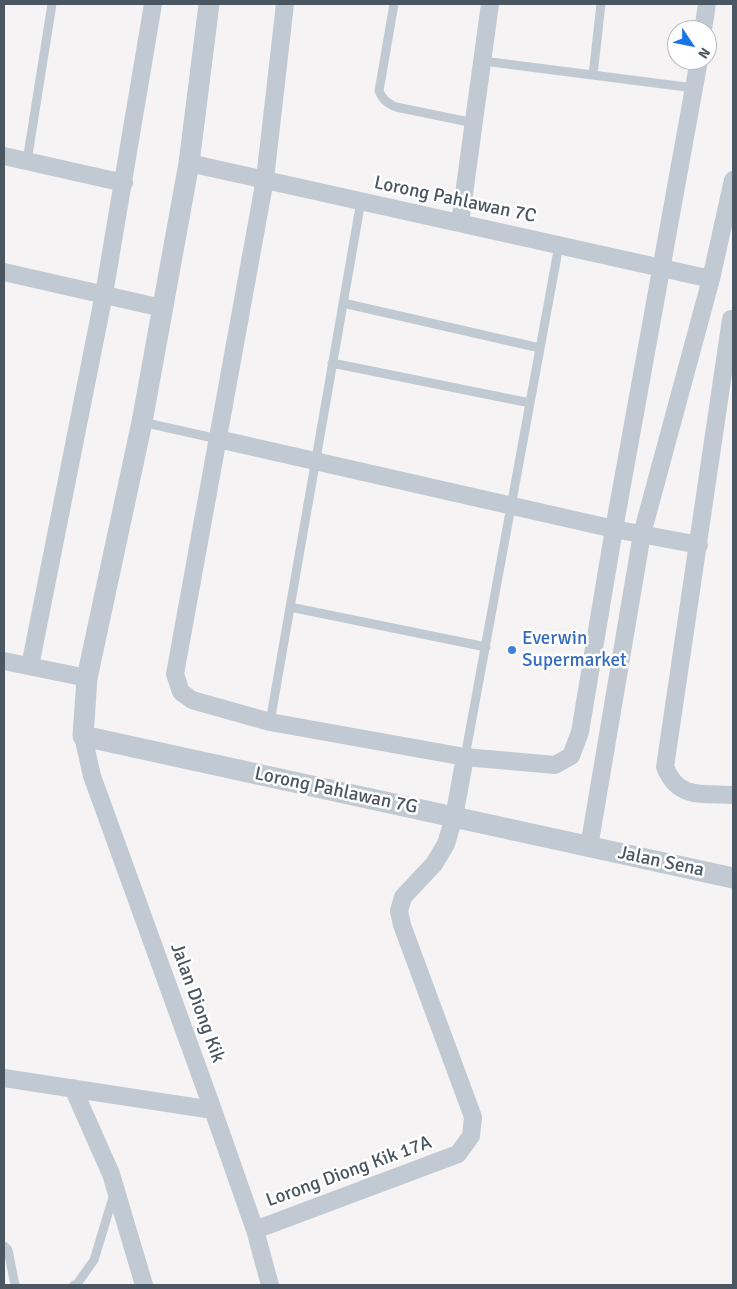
<!DOCTYPE html>
<html>
<head>
<meta charset="utf-8">
<style>
	body { margin:0 }
	#map { position:relative; width:737px; height:1289px; overflow:hidden; background:#f5f3f3; font-family:Signika,sans-serif }
	canvas { display:block }
	.frame { position:absolute; inset:0; border:5px solid #4a5661; pointer-events:none }
	.north { position:absolute; left:667px; top:20px; width:50px; height:50px; box-sizing:border-box; background:#fff; border:1px solid #b7bbc0; border-radius:50%; rotate:124deg; font-size:14px; font-weight:700; line-height:20px; text-align:center; color:#4a5661 }
	.north::after { content:''; display:block; margin:auto; width:18px; height:22px; background:#1a73e8; clip-path:polygon(50% 0,100% 100%,50% 72%,0 100%) }
</style>
</head>
<body>
<div id="map">
<canvas width="737" height="1289"></canvas>
<div class="frame"></div>
<div class="north">N</div>
</div>
<script>
const ctx = document.querySelector('canvas').getContext('2d');
ctx.lineJoin = 'round';
function trace(path, color, width, dash) { ctx.strokeStyle = color; ctx.lineWidth = width; ctx.lineCap = dash ? 'butt' : 'round'; ctx.setLineDash(dash || []); ctx.stroke(path); }
function label(font, color, halo, rows, align = 'center') {
  ctx.font = font + ' Signika,sans-serif'; ctx.lineWidth = 5; ctx.setLineDash([]); ctx.textBaseline = 'middle'; ctx.strokeStyle = halo; ctx.fillStyle = color; for (const [text, x, y, turn = 0] of rows) {
    ctx.save(); ctx.translate(x, y); ctx.rotate((+turn || 0) * Math.PI / 180); ctx.textAlign = isNaN(turn) ? turn : align; if (halo) ctx.strokeText(text, 0, 0); ctx.fillText(text, 0, 0); ctx.restore();
  }
}
trace(new Path2D(`
	M394 4 379 91C383 100 387 103 396 107L474 123
	M483 61 694 88
	M593 75 601 4
	M27 161 52 4
	M343 303 540 348
	M332 363 530 403
	M142 422 218 439
	M290 607 486 647
	M270 722 361 201
	M465 757 559 245
	M4 1246 8 1250 15 1285
	M74 1285 77 1284 94 1260 114 1194`), '#c1cad2', 9);
trace(new Path2D(`
	M285 4 265 179 175 674 181 692 192 700 270 722 465 757 555 765 571 756 580 732 614 529 699 60
	M703 30 707 4
	M4 156 124 183
	M189 163 711 279
	M460 223 490 4
	M4 272 162 308
	M731 319 665 767C678 800 703 793 733 795
	M218 439 614 529 699 545
	M4 661 87 678
	M30 666 104 294 153 4
	M83 736 92 776 213 1110 255 1230 270 1285
	M589 847 642 534 711 279 733 180
	M4 1078 213 1110
	M73 1088 111 1174 144 1285
	M255 1230 458 1154 471 1136 473 1117 402 925 399 911 403 897 434 864 446 844 454 817 465 757`), '#c1cad2', 18);
trace(new Path2D(`
	M209 4 189 163 142 422 87 678 83 736 733 878`), '#c1cad2', 21);
for (const [x, y, r, color] of [
	[512,650,5,"#3f7fe0"]
]) { const dot = new Path2D(); dot.arc(x, y, r, 0, 2 * Math.PI); ctx.fillStyle = color; ctx.fill(dot); trace(dot, '#fff', 2); }
label('19px', '#4a5661', '#fff', [
	["Lorong Pahlawan 7C",455,200,12],
	["Lorong Pahlawan 7G",336,791,12],
	["Jalan Sena",661,862,12],
	["Jalan Diong Kik",197,1003,70],
	["Lorong Diong Kik 17A",349,1172,-20]
]);
label('19px', '#366cbe', '#fff', [
	["Everwin",522,639],
	["Supermarket",522,661]
], 'left');
</script>
</body>
</html>
